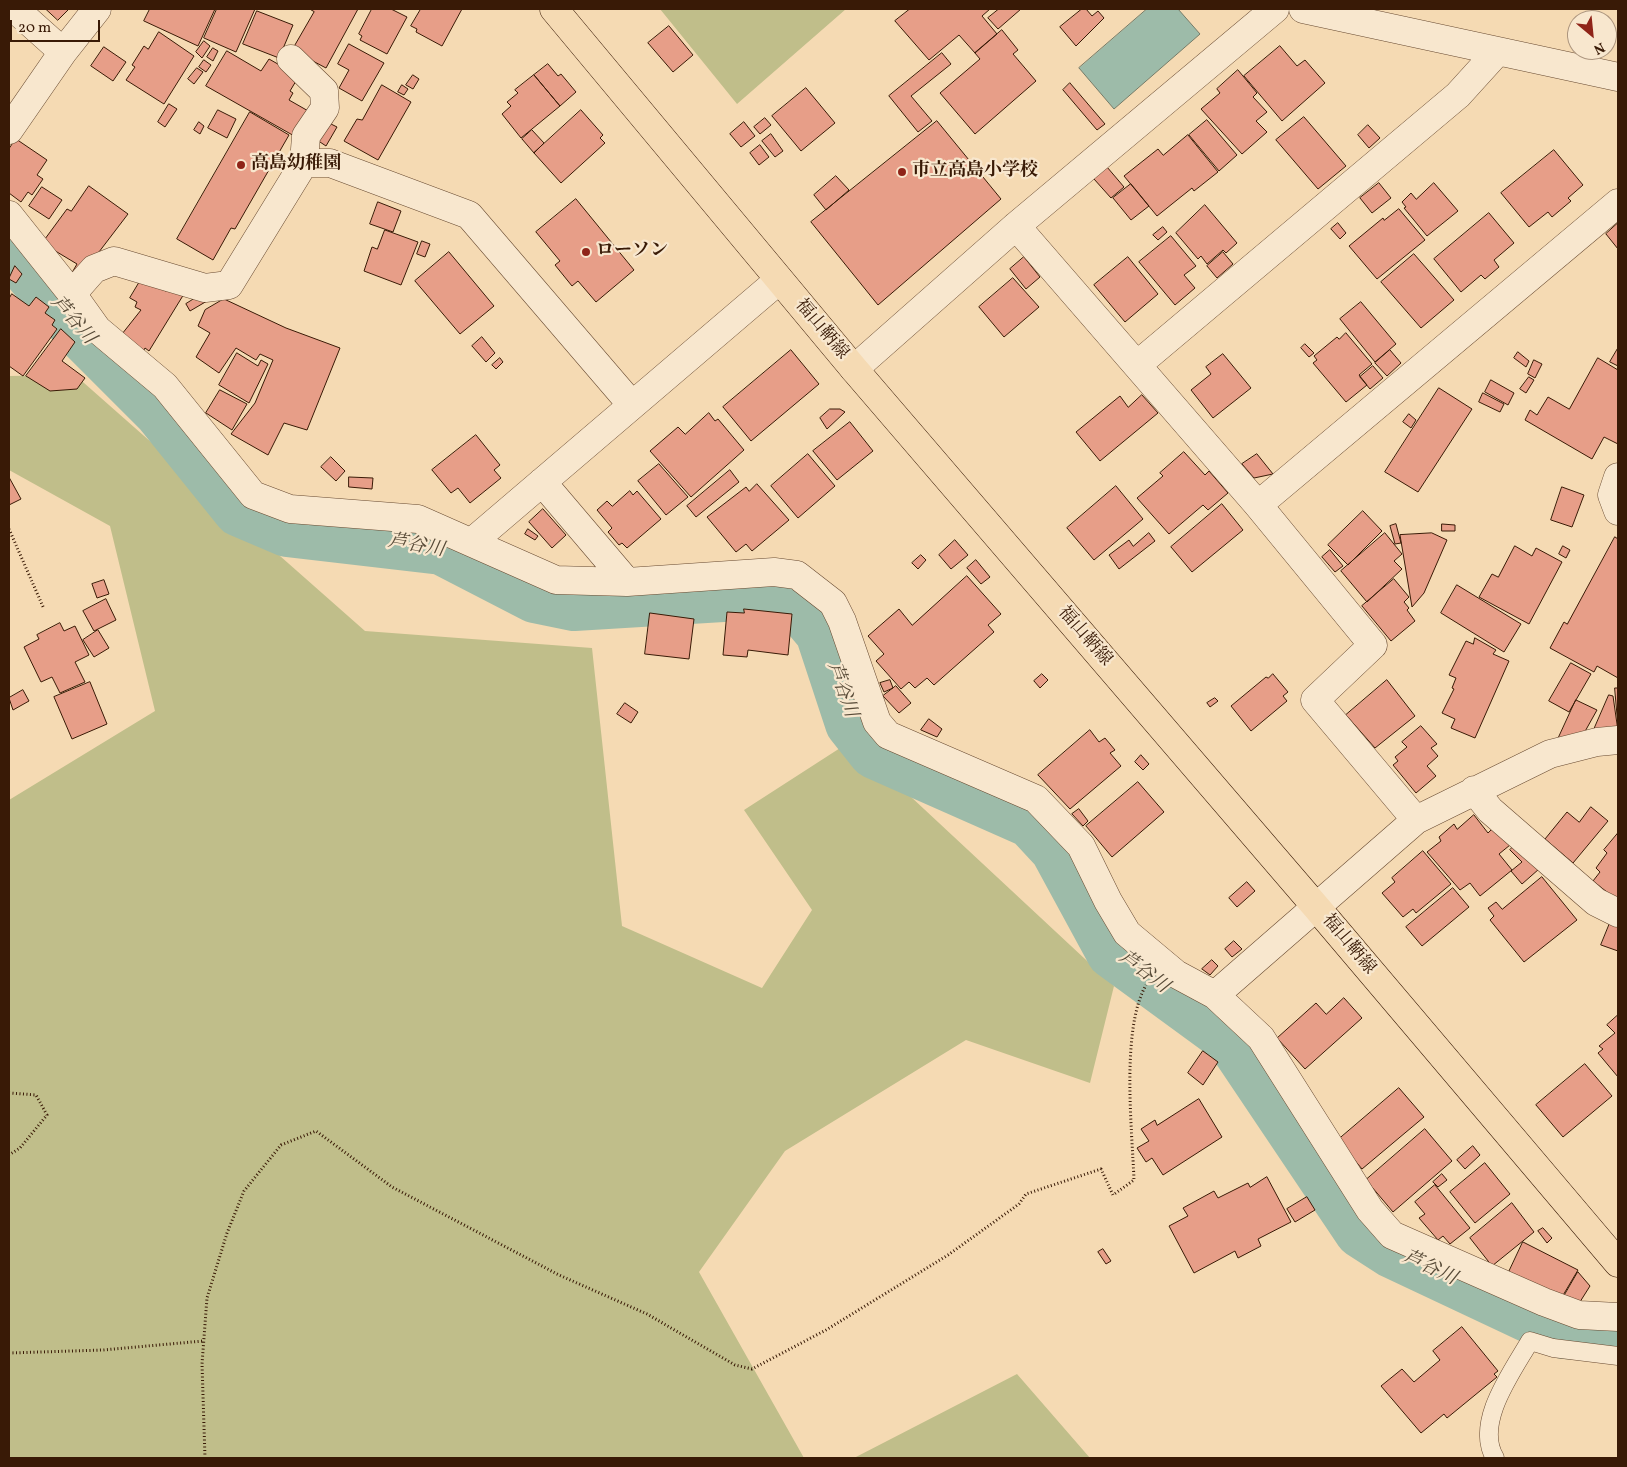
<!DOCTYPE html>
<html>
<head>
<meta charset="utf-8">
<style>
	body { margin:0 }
	#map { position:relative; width:1627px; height:1467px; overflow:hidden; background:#f5dab3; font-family:Vollkorn,serif }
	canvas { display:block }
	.frame { position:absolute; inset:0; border:10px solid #391a06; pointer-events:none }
	.north { position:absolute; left:1567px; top:10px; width:50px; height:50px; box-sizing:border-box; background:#f8e7ce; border:1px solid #ac957e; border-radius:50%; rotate:152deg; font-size:14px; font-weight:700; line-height:20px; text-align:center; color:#391a06 }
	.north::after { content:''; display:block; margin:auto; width:18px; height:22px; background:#8f2418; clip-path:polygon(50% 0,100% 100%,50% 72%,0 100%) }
	.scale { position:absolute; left:10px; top:20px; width:90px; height:22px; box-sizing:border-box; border:2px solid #391a06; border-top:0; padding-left:6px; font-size:15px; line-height:18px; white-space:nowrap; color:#391a06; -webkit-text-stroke:4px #f8e7ce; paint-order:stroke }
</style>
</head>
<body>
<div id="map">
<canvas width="1627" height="1467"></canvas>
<div class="frame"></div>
<div class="north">N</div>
<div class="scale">20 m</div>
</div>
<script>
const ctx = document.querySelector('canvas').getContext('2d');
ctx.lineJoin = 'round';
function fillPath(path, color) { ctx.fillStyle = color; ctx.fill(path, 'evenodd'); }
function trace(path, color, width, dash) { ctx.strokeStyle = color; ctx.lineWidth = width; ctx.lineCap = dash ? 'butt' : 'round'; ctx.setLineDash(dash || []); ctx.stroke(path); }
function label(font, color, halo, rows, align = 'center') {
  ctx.font = font + ' Vollkorn,"Noto Serif JP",serif'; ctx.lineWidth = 4.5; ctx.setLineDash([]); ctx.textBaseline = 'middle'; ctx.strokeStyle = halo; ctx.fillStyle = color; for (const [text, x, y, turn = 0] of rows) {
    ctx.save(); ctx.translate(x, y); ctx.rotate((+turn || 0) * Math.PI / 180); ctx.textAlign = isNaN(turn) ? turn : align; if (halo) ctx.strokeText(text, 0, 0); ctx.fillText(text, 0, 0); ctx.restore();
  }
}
fillPath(new Path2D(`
	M660 9H846L737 104Z
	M75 375 365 631 592 648 622 926 762 988 812 910 744 810 851 741 1114 986 1090 1083 966 1040 785 1151 699 1272 804 1458H9V800L155 711 110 526 9 470V376Z
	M1017 1374 1090 1458H854Z`), '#c0be8a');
const water = new Path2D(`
	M1147 9H1178L1200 34 1114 109 1079 68Z`);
fillPath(water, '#9dbba9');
trace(water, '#757b68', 1);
trace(new Path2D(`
	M9 246 84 335 161 412 240 510 287 530 442 548 535 596 574 604 772 592 795 600 822 632 852 723 875 752 1031 821 1057 849 1113 952 1232 1039 1361 1231 1392 1251 1564 1332 1618 1335`), '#9dbba9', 54);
const building = new Path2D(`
	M46 9H69L58 20Z
	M150 9H215L198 46 144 21Z
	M217 9H255L236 52 204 38Z
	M310 9H358L326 68 292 50 314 12Z
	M372 9H391L407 17 387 54 360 40 362 36 359 34Z
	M421 9H462L442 46 416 32 417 29 411 26Z
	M910 9H990L982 16 997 34 975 53 959 35 929 60 895 21Z
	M999 9H1021L998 29 988 18Z
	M1082 9H1086L1092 16 1098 11 1104 18 1076 46 1060 27Z
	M257 11 293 25 279 58 243 44Z
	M669 26 693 55 673 72 648 43Z
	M1002 30 1018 50 1013 54 1036 81 975 134 940 93 980 59 975 53Z
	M159 32 194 56 164 104 126 80 135 67 132 65 144 46 148 49Z
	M204 41 210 46 202 58 196 52Z
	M349 44 384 63 362 101 339 88 349 70 338 64Z
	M1280 46 1297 66 1305 60 1325 83 1282 121 1244 76Z
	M104 47 126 62 113 81 91 66Z
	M213 48 218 51 213 61 207 57Z
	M227 51 261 71 269 59 299 76 290 91 293 93 289 100 310 112 296 137 206 86Z
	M942 53 951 64 911 96 932 121 918 132 889 96Z
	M204 60 211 65 206 72 199 67Z
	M548 64 558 76 561 74 576 92 560 106 534 75Z
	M197 68 203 72 194 84 188 79Z
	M1238 70 1257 93 1253 97 1267 112 1256 121 1267 132 1242 154 1201 109 1220 93 1217 89Z
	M413 75 419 79 413 89 406 85Z
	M534 75 560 106 521 138 502 114 511 106 507 102 518 93 515 90Z
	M1070 83 1105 124 1097 130 1063 90Z
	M382 85 411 102 378 160 344 141 357 119 362 120Z
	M402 85 408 89 404 95 398 92Z
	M806 88 835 123 801 151 772 116Z
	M169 104 177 109 165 127 158 122Z
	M218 110 236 119 227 138 208 128Z
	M581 110 603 135 600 138 605 143 561 183 534 153Z
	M250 112 289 135 235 229 231 228 213 260 177 239Z
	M1304 117 1346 166 1318 189 1276 140Z
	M765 118 771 125 760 134 754 127Z
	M1207 120 1237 155 1219 171 1189 135Z
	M937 121 1001 199 878 305 811 222Z
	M199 122 204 126 200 134 194 130Z
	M327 122 337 127 326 146 317 140Z
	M744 122 755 136 741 147 730 134Z
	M1368 125 1380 138 1369 148 1358 135Z
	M532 130 544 143 534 153 522 139Z
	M771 134 783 151 775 157 762 141Z
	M1188 135 1218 172 1194 191 1192 188 1157 216 1124 176 1158 149 1163 155Z
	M16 139 47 160 37 175 43 179 32 195 28 192 21 202 9 193V149Z
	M760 145 769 157 759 165 750 153Z
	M1554 150 1583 185 1568 198 1571 201 1552 217 1548 212 1529 227 1501 193Z
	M1107 167 1124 187 1111 198 1094 179Z
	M836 176 849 190 826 210 814 195Z
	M1379 183 1391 198 1372 213 1360 198Z
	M1434 183 1458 211 1427 236 1404 208 1406 207 1402 202 1411 193 1416 199Z
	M1131 184 1149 206 1131 220 1113 198Z
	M89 186 128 214 76 282 70 276 77 264 42 243 67 209 71 211Z
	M42 187 62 200 49 219 29 206Z
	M576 199 634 270 596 302 578 281 572 286 555 265 560 261 536 232Z
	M378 202 401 211 393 232 370 224Z
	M1205 205 1237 243 1226 253 1223 250 1207 264 1201 256 1198 259 1176 233Z
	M1399 209 1425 240 1377 279 1349 246 1383 218 1384 220Z
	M1489 213 1514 243 1494 260 1499 267 1485 279 1481 275 1461 292 1434 259Z
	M1338 223 1346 233 1340 239 1331 229Z
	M1618 223V249L1606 234Z
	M1163 227 1167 232 1158 240 1153 235Z
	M385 230 418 242 401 285 364 271 372 247 377 249Z
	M1171 236 1196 266 1184 275 1195 288 1175 305 1139 262Z
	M422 241 430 244 425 257 417 254Z
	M449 252 494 306 460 334 415 281Z
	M1223 252 1233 264 1217 278 1207 266Z
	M1414 254 1454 300 1421 328 1381 282Z
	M1024 257 1040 277 1026 289 1010 269Z
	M1128 257 1158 294 1125 322 1094 285Z
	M15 266 22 274 16 283 9 279Z
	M142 278 166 291 170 286 187 289 149 351 145 348 141 355 122 334 141 310 135 307 137 302 130 298Z
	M1013 278 1039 307 1004 337 979 307Z
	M12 294 29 306 36 297 49 307 45 313 55 320 52 325 57 329 23 376 9 366V299Z
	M202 294 207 301 190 311 186 304Z
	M224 299 286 328 340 348 307 430 284 423 268 455 231 434 255 403 273 360 260 354 256 360 236 348 219 373 196 357 210 333 198 326 205 310Z
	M1361 302 1396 344 1375 362 1340 319Z
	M61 329 75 342 62 361 85 378 77 389 50 391 26 376Z
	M1346 333 1372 364 1359 375 1367 385 1346 402 1313 363 1317 360 1314 356 1337 337 1339 339Z
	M482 337 495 353 486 362 472 346Z
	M1305 344 1314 353 1309 357 1301 348Z
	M1618 348V366L1610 362Z
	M791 350 819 384 751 441 723 407Z
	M1390 350 1401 363 1387 376 1375 363Z
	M1518 352 1529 361 1526 367 1514 358Z
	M237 353 258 366 261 360 268 364 249 403 219 385Z
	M1223 354 1251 388 1213 418 1191 390 1211 374 1206 367Z
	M500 358 503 362 496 369 492 365Z
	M1598 358 1618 370V444L1604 437 1592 459 1525 420 1530 410 1537 415 1548 397 1569 409Z
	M1534 360 1542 364 1535 378 1528 374Z
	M1373 366 1383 378 1370 389 1360 377Z
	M1529 377 1534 380 1526 393 1520 389Z
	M1491 380 1514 393 1508 405 1485 392Z
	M1439 388 1472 409 1418 492 1385 472Z
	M220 390 247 404 232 430 206 413Z
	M1483 393 1504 404 1500 412 1479 402Z
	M1142 395 1158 413 1100 461 1076 432 1120 396 1128 407Z
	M830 409H840L845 412 827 429 820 418Z
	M709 413 715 421 718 419 744 450 691 497 650 451 678 427 685 434Z
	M1409 414 1416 420 1411 428 1403 422Z
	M850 422 873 451 837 480 813 451Z
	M476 435 500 465 494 470 501 478 470 503 458 488 451 493 432 470Z
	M1184 452 1205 475 1209 471 1228 493 1208 510 1203 505 1169 534 1137 498 1163 476 1160 473Z
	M808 454 835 486 798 518 771 486Z
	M1257 454 1273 474 1254 478 1242 464Z
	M331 457 345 471 336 481 321 467Z
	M659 464 688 497 666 515 638 481Z
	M730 470 739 482 696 517 687 506Z
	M349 477 373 478 372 489 349 487Z
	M10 479 21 499 9 505V480Z
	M757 484 789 520 752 551 746 544 736 552 707 517 746 487 749 491Z
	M1116 486 1143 519 1094 560 1067 528Z
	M1562 487 1584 495 1572 527 1551 520Z
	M630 491 633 495 637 491 661 519 627 548 622 543 619 545 608 532 612 528 597 510 607 501 612 506Z
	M1222 504 1243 530 1192 572 1171 547Z
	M543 509 566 535 552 548 529 522Z
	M1363 511 1382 531 1348 565 1328 545Z
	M1396 524 1401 543 1395 544 1390 526Z
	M1442 524 1455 525V531H1442Z
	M528 529 538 536 535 540 525 534Z
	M1149 533 1155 541 1119 569 1109 555 1129 540 1133 546Z
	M1385 533 1402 554 1394 561 1402 569 1367 602 1341 571Z
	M1432 533 1447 540 1424 593 1412 607 1400 535Z
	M1615 537 1618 539V678L1597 666 1594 672 1550 648 1564 622 1567 624Z
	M955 540 968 555 951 569 939 555Z
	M1515 546 1532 556 1536 548 1562 562 1529 624 1479 597 1492 574 1498 577Z
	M1563 546 1570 550 1566 558 1559 554Z
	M1330 550 1343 566 1335 572 1322 557Z
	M921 555 926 560 918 569 912 563Z
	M976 560 990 577 981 584 967 568Z
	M967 576 1001 614 988 625 994 632 934 685 927 678 915 688 909 682 901 689 876 661 884 654 868 636 899 609 912 625Z
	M1394 579 1409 597 1404 602 1409 608 1407 610 1415 621 1391 641 1362 606Z
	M104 580 109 594 97 598 92 584Z
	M1457 585 1521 624 1504 652 1441 613Z
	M106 599 116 620 94 631 83 611Z
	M744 609 792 614 788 655 748 650 747 657 723 655 727 612 744 613Z
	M650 613 694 619 689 659 645 654Z
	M60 623 64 631 75 626 89 655 75 662 85 682 60 693 52 677 41 682 24 647 39 639 37 635Z
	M98 630 109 648 94 657 83 640Z
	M1475 638 1496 650 1493 654 1509 661 1475 738 1451 728 1455 719 1442 713 1454 689 1452 688 1456 678 1449 675 1466 641 1473 644Z
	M1571 663 1591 674 1569 712 1549 701Z
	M1042 674 1048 680 1040 688 1034 681Z
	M1273 674 1288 692 1283 696 1287 701 1251 731 1231 706 1266 677 1268 678Z
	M890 680 893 688 884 692 880 683Z
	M1387 680 1415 716 1375 748 1346 715Z
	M90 682 107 724 72 739 54 697Z
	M896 686 911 703 899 713 883 696Z
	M1615 688H1618V726Z
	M23 690 29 701 13 710 9 698Z
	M1609 695 1613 696 1618 731 1592 734Z
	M1215 698 1218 701 1210 707 1207 703Z
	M1576 700 1597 710 1583 735 1558 739Z
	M625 703 638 712 631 723 617 714Z
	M929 719 942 729 937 737 921 730Z
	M1421 726 1437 744 1431 748 1438 756 1427 766 1436 776 1416 793 1393 765 1398 761 1395 757 1407 747 1402 742Z
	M1090 730 1099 742 1105 738 1115 750 1110 753 1121 766 1070 809 1038 775Z
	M1141 755 1149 764 1143 770 1135 762Z
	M1138 782 1164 812 1112 857 1086 826Z
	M1591 807 1608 821 1573 863 1545 839 1567 812 1579 822Z
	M1079 809 1088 821 1083 826 1072 814Z
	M1474 815 1488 833 1492 829 1510 845 1499 854 1512 870 1480 896 1470 883 1460 890 1427 852 1441 841 1439 837 1454 824 1457 829Z
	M1618 833V898L1617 900 1593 881 1600 872 1596 868 1607 853 1604 850Z
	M1513 847 1539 869 1522 884 1511 871 1522 862 1510 850Z
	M1423 851 1451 884 1416 913 1413 909 1403 917 1382 893 1395 882 1392 878Z
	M1542 877 1577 920 1524 962 1490 920 1494 916 1488 908 1496 902 1502 909Z
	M1247 882 1255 891 1237 907 1229 898Z
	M1453 888 1469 907 1422 946 1406 927Z
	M1610 923 1618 927V951L1601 945Z
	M1234 941 1242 949 1232 957 1225 949Z
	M1212 960 1218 966 1210 975 1202 969Z
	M1344 998 1362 1018 1305 1069 1277 1038 1316 1003 1326 1014Z
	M1618 1015V1077L1598 1053 1603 1049 1599 1046 1615 1033 1607 1025Z
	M1203 1051 1218 1062 1203 1085 1188 1073Z
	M1585 1064 1612 1096 1563 1137 1536 1105Z
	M1399 1088 1424 1117 1362 1169 1338 1140Z
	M1199 1099 1222 1137 1163 1175 1152 1158 1146 1162 1137 1148 1149 1141 1141 1129 1155 1120 1157 1125Z
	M1425 1129 1452 1161 1393 1212 1366 1180Z
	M1473 1146 1480 1155 1465 1169 1457 1160Z
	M1485 1163 1510 1194 1475 1223 1450 1192Z
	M1442 1174 1447 1180 1438 1187 1433 1182Z
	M1267 1177 1291 1222 1258 1239 1261 1246 1238 1258 1235 1251 1194 1273 1169 1226 1188 1216 1183 1208 1214 1191 1218 1198 1248 1183 1250 1187Z
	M1435 1185 1470 1228 1450 1244 1443 1236 1438 1240 1419 1218 1425 1214 1415 1202Z
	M1307 1197 1315 1210 1295 1222 1287 1209Z
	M1512 1203 1534 1232 1492 1266 1470 1238Z
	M1543 1228 1552 1238 1547 1243 1538 1231Z
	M1523 1242 1578 1270 1562 1297 1508 1274Z
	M1103 1249 1111 1261 1106 1264 1098 1252Z
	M1578 1272 1590 1286 1578 1305 1563 1298Z
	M1462 1327 1498 1371 1494 1374 1497 1377 1447 1418 1444 1414 1421 1433 1381 1386 1402 1369 1414 1382 1440 1360 1433 1351Z`);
fillPath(building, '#e79e88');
trace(building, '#391a06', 1);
const lane = new Path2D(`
	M1495 1458C1474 1423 1512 1372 1530 1341L1553 1348 1618 1356`);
const street = new Path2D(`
	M15 9 63 52
	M1303 9 1618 77
	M291 59 324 91 325 108 306 136 304 163
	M9 130 63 52 97 9
	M9 215 72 294 97 329 165 386 253 495 290 509 418 519 556 580 627 582 774 572 797 575 833 603 842 621 877 722 888 735 1036 799 1081 846 1108 901 1127 933 1176 974 1215 995 1261 1038 1370 1210 1392 1235 1544 1302 1579 1315 1618 1317
	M1016 226 1258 505 1373 645 1315 700 1416 820
	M72 294 94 269 114 261 205 288 229 285 304 163H330L469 215 632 405
	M1137 365 1458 95 1497 52
	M854 369 1016 226 1275 9
	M1618 477 1612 495 1618 511
	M542 482 627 582
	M1258 505 1618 203
	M472 542 779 280
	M1474 790 1490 810 1596 902 1618 913
	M1215 995 1416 820 1550 754 1597 742 1618 740`);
const primary = new Path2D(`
	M554 9 854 369 1317 908 1618 1263`);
trace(lane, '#684a31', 19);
trace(street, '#684a31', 29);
trace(primary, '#391a06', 29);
trace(new Path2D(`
	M9 529 44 609
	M9 1093 36 1095 47 1115 20 1148 9 1155
	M9 1353 103 1350 203 1341
	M205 1458 202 1364 207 1298 227 1233 244 1191 281 1145 316 1131 392 1187 559 1275 647 1314 735 1365 752 1369 826 1330 948 1255 1019 1204 1026 1194 1101 1169 1113 1195 1134 1180C1132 1128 1121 1029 1146 985`), '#391a06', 3, [1, 2.5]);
trace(lane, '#f8e7ce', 18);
trace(street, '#f8e7ce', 28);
trace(primary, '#f5dab3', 28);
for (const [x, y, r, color] of [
	[241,165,5,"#8f2418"],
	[902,172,5,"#8f2418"],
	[586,252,5,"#8f2418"]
]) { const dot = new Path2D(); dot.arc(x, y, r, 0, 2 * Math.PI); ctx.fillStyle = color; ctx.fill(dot); trace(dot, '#f8e7ce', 2); }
label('bold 18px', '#391a06', '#f8e7ce', [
	["高島幼稚園",251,165],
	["市立高島小学校",912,172],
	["ローソン",596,252]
], 'left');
label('18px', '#391a06', '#f8e7ce', [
	["福山鞆線",821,330,50],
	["福山鞆線",1084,637,49],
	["福山鞆線",1348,945,50]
]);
label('italic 19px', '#574a37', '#f8e7ce', [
	["芦谷川",72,321,49],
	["芦谷川",416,547,10],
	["芦谷川",841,690,71],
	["芦谷川",1143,973,37],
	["芦谷川",1429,1269,25]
]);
</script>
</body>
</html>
